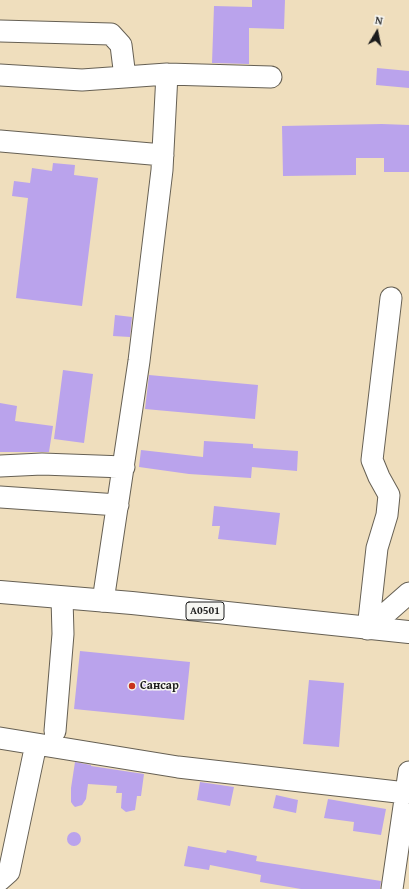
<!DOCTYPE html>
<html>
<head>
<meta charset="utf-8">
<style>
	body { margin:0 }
	#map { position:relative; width:409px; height:889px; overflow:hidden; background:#efdebd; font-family:"Gentium Book Plus",serif }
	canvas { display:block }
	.north { position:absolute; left:357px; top:12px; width:40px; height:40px; -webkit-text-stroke:3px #f6f6f2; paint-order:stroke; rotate:10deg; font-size:11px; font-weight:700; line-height:16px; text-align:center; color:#1c1c1c }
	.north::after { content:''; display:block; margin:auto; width:14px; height:18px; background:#1c1c1c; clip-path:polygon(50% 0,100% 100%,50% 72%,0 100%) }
</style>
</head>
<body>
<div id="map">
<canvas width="409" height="889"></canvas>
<div class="north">N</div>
</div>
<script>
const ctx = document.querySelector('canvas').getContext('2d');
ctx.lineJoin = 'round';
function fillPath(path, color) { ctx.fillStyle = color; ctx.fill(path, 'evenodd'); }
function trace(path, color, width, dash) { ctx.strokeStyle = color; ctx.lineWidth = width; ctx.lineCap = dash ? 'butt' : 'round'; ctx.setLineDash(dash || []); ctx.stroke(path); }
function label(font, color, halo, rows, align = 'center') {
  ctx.font = font + ' "Gentium Book Plus",serif'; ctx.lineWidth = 3; ctx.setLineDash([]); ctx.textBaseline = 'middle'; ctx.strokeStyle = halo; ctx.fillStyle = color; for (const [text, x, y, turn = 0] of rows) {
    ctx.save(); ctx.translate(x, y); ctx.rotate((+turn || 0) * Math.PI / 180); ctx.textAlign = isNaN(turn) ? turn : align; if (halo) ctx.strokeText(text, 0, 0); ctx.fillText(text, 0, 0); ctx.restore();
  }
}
fillPath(new Path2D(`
	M252 0H285L284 29 249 28V64L212 63 214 6 252 7Z
	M377 68 409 71V88L376 85Z
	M382 124 409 125V172H384V158H356V175L283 176 282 126Z
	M53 163 75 165 74 175 98 178 82 306 16 298 28 198 12 196 14 181 30 183 32 168 52 171Z
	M115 315 132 317 130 337 113 336Z
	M63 370 93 374 84 443 54 439Z
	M149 375 258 385 255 419 145 409Z
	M0 403 17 406 15 421 53 426 49 452H0Z
	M204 441 253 444V448L298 451 297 471 252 467 251 478 189 474 139 467 141 450 203 457Z
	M214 506 280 513 276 545 218 539 220 526H212Z
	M80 651 190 662 184 720 74 709Z
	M309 680 344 683 339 747 303 744Z
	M75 762 91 765V766L144 774 141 796H137L135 810 126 812 121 808 122 793H116L117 786 88 784 86 799 82 805 75 807 73 805 71 802V788Z
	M200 782 234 787 230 806 197 800Z
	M276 795 298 800 296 813 273 808Z
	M328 799 386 809 381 835 353 831 354 822 324 818Z
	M67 839a7 7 0 1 1 14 0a7 7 0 1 1-14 0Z
	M188 846 226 853 227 850 257 856 256 861 381 881 380 889H301L260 882 261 875 210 865 209 870 184 866Z`), '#baa3ec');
const minor = new Path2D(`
	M0 31 111 34 121 45 125 77
	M0 75 82 80 167 74 271 77
	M0 141 163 155
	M0 466 42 464 124 467
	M0 497 118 505
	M103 601 139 361 162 170 167 74
	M368 629 377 548 387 515 389 495 379 477 372 460 391 298
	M368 629 409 593
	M55 731 63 634 62 598
	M0 738 178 767 406 793
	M0 880 9 872 36 744
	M392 889 409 772`);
const highway = new Path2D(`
	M0 592 132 603 409 632`);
trace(minor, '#666054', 23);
trace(highway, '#666054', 24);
trace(minor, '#fff', 21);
trace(highway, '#fff', 22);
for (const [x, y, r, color] of [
	[132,686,4,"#c8321e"]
]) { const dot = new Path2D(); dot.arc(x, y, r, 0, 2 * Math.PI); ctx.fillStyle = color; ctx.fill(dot); trace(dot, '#f6f6f2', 1.5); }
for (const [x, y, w] of [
	[205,611,38]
]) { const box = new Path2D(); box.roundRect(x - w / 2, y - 9, w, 18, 3); ctx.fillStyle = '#f6f6f2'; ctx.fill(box); trace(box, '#1c1c1c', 1); }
label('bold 11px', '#1c1c1c', null, [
	["A0501",205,611]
]);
label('bold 12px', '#1c1c1c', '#f6f6f2', [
	["Сансар",140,686]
], 'left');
</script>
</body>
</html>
